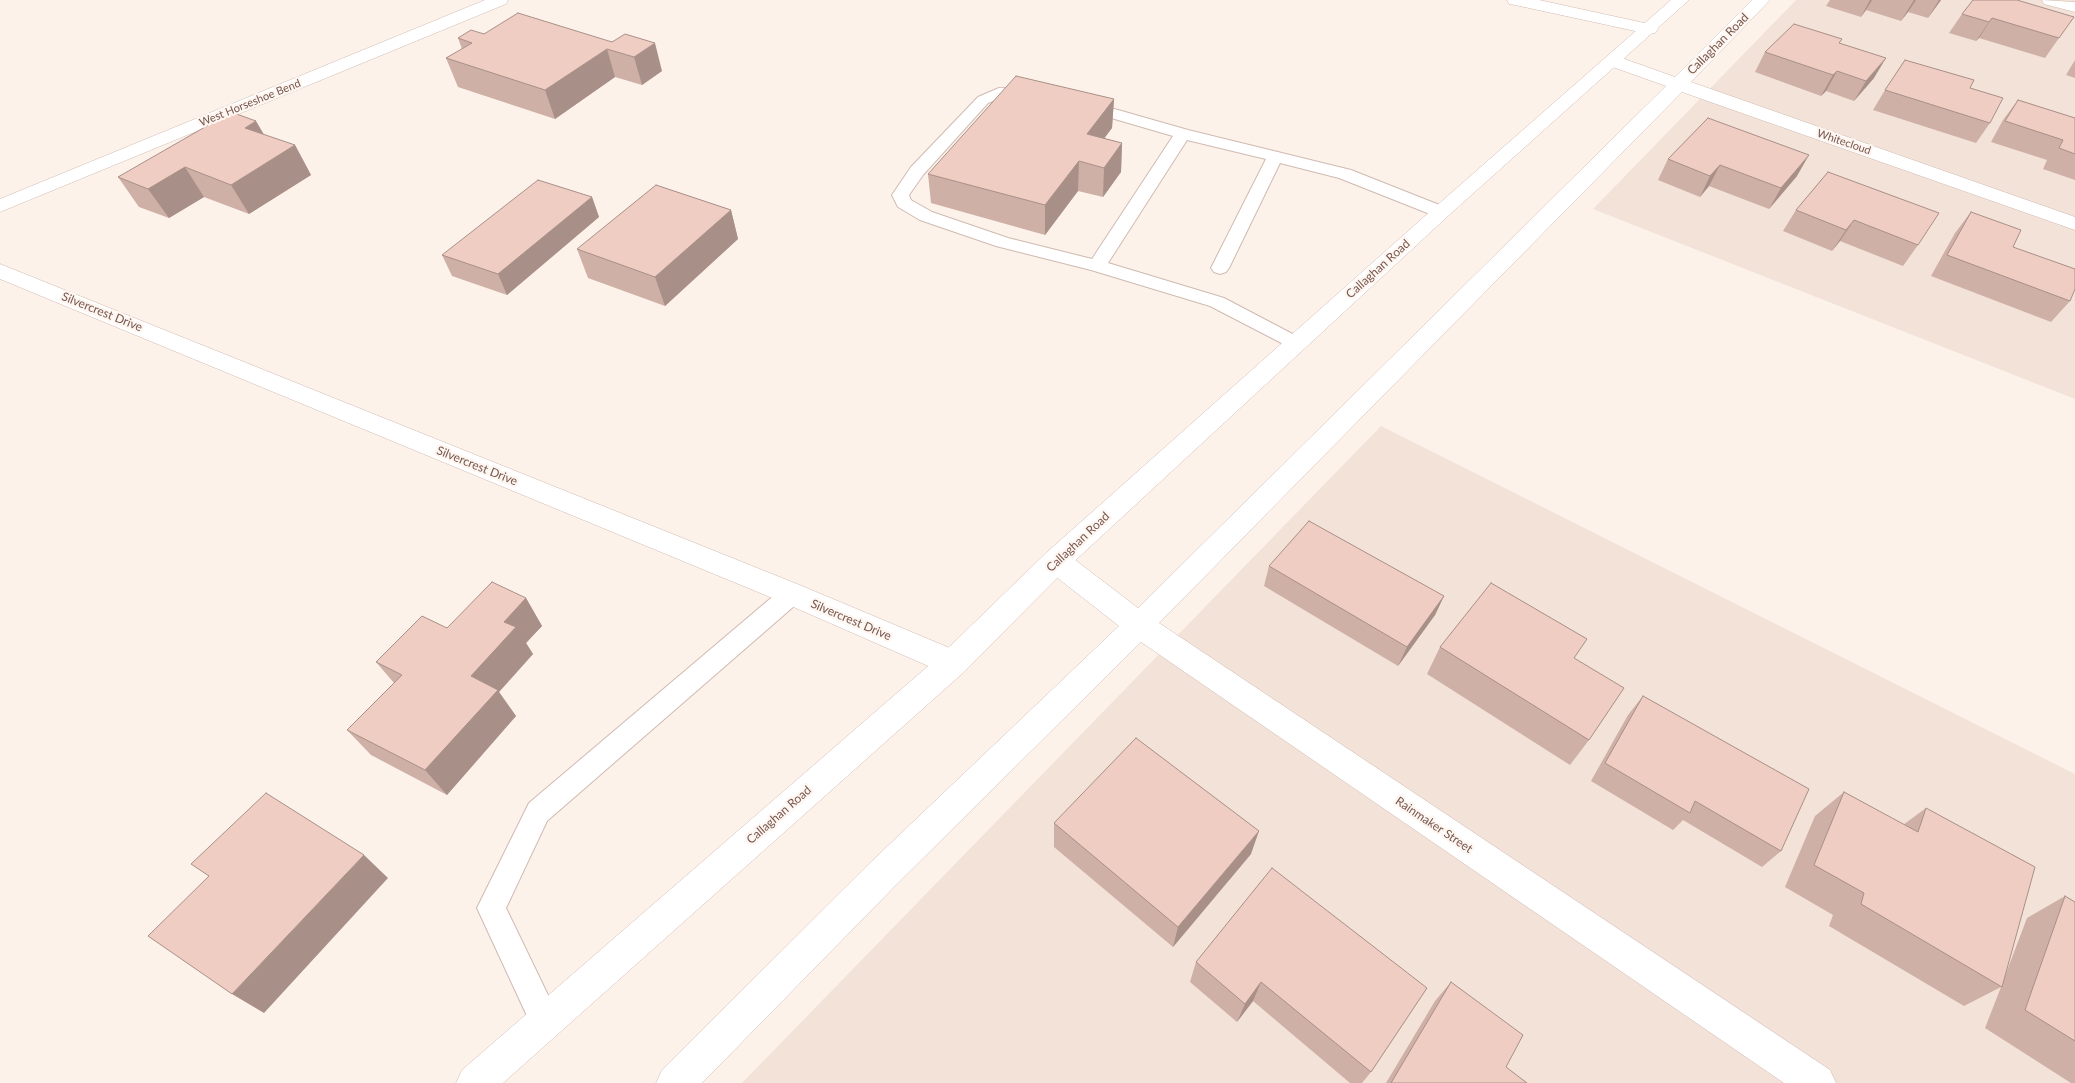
<!DOCTYPE html>
<style>
body{margin:0}
canvas{display:block;background:#fcf2ea}
</style>
<canvas width="2075" height="1083"></canvas>
<script>
const g = document.querySelector('canvas').getContext('2d');
g.lineJoin = 'round';
function paint(path, color) { g.fillStyle = color; g.fill(path, 'evenodd'); }
const poly = rows => new Path2D(rows.map(r => 'M' + r).join(''));
function strokePath(path, color, width, dash) { g.strokeStyle = color; g.lineWidth = width; g.lineCap = dash ? 'butt' : 'round'; g.setLineDash(dash || []); g.stroke(path); }
function label(font, color, halo, rows, align = 'center') {
  g.font = font + ' Lato,sans-serif'; g.lineWidth = 4.5; g.setLineDash([]); g.textBaseline = 'middle'; g.strokeStyle = halo; g.fillStyle = color; for (const [text, x, y, turn = 0] of rows) {
    g.save(); g.translate(x, y); g.rotate((+turn || 0) * Math.PI / 180); g.textAlign = isNaN(turn) ? turn : align; if (halo) g.strokeText(text, 0, 0); g.fillText(text, 0, 0); g.restore();
  }
}
paint(poly([
 [1796,0,2075,0,2075,399,1593,209],
 [1381,426,2075,774,2075,1083,742,1083]
]), '#f3e2d8');
const service = poly([
 [999,88,1030,89,1035,91,1038,94,1035,97,1030,99,1001,98,988,103,923,175,909,195,911,200,932,212,1008,238,1092,259,1173,136,1077,108,1075,105,1077,102,1083,100,1188,130,1351,170,1447,208,1450,212,1447,216,1441,217,1435,216,1339,178,1280,163,1229,268,1226,272,1220,274,1214,272,1211,268,1266,159,1187,140,1108,263,1224,298,1302,339,1305,344,1302,349,1295,350,1210,306,1091,270,996,246,920,220,898,207,892,195,911,167,978,97,999,88],
 [792,585,800,587,804,594,800,601,547,821,506,908,560,1020,556,1031,545,1035,534,1031,477,908,529,803,784,587,792,585]
]);
const minor = poly([
 [485,0,508,0,506,4,0,212,0,199,485,0],
 [1507,0,1539,0,1649,24,1655,25,1658,29,1655,33,1649,34,1515,5,1509,4,1507,0],
 [1752,0,1770,0,1691,82,2075,217,2075,230,1682,92,1159,623,1830,1070,1836,1083,1784,1083,1141,642,896,885,702,1083,656,1083,662,1070,872,861,1119,626,1046,569,1042,561,1046,553,1056,550,1066,553,1138,608,1666,86,1607,65,1604,61,1607,57,1613,56,1619,57,1675,77,1752,0],
 [2042,0,2075,2,2075,12,2044,4,2042,0],
 [0,264,802,586,964,654,968,663,964,672,953,676,942,672,782,602,0,279,0,264]
]);
const secondary = poly([
 [1671,0,1689,0,1448,216,1066,569,964,672,503,1083,456,1083,462,1070,942,654,1046,553,1434,208,1671,0]
]);
strokePath(service, '#d0bab2', 2);
strokePath(minor, '#d0bab2', 1);
strokePath(secondary, '#d3b9b0', 1);
paint(service, '#fff');
paint(minor, '#fff');
paint(secondary, '#fff');
paint(poly([
 [1830,0,1941,0,1928,18,1908,12,1901,21,1866,10,1861,17,1826,6],
 [1973,0,2059,38,2045,58,1979,38,1976,41,1949,33,1962,14],
 [484,34,612,42,662,71,642,85,615,77,555,119,458,87,446,58,462,49,458,38],
 [1839,43,1874,78,1854,101,1826,91,1821,96,1755,72,1765,52],
 [2075,60,2075,78,2066,75],
 [1970,88,1990,123,1976,143,1873,110,1885,90],
 [1114,99,1112,128,1104,138,1122,143,1121,172,1103,197,1078,191,1045,235,931,203,928,174],
 [2018,100,2075,118,2075,180,2043,169,2047,160,1991,142,2003,120],
 [1708,118,1797,176,1769,209,1709,186,1700,197,1658,180,1668,159],
 [264,135,295,145,311,175,249,214,204,197,169,218,139,207,118,177],
 [1828,172,1918,245,1903,266,1840,241,1832,251,1783,231,1796,210],
 [592,197,599,217,507,295,452,276,442,255],
 [731,210,738,239,665,306,588,278,577,249],
 [1971,212,2070,301,2051,322,1931,276,1955,233],
 [1269,566,1444,596,1435,615,1398,666,1264,586],
 [526,598,542,626,526,643,533,654,499,692,516,716,447,795,371,755,347,730,394,683,376,662,447,628],
 [1440,647,1574,659,1589,740,1570,765,1427,674],
 [1643,696,1781,851,1762,867,1683,820,1673,830,1591,781,1628,715],
 [1844,792,1903,825,1926,808,2005,976,2027,918,2065,896,2075,902,2075,1083,2071,1083,1985,1028,2001,987,1964,1006,1829,926,1833,915,1785,887,1815,816],
 [1054,823,1251,854,1173,947,1054,847],
 [1196,962,1427,988,1371,1072,1362,1083,1350,1083,1253,1001,1237,1022,1190,982],
 [1451,982,1506,1067,1527,1083,1386,1083,1435,1001]
]), '#ceb0a7');
paint(poly([
 [1870,0,1872,0,1866,10,1861,17],
 [1914,0,1916,0,1908,12,1901,21],
 [1939,0,1941,0,1928,18],
 [1992,18,1979,38,1976,41,1989,22],
 [655,43,662,71,642,85,634,57],
 [607,49,615,77,555,119,545,90],
 [1886,58,1874,78,1854,101,1866,81],
 [1837,71,1826,91,1821,96,1833,75],
 [1114,99,1112,128,1086,163,1087,134],
 [256,121,273,150,245,128],
 [1122,143,1121,172,1103,197,1104,168],
 [295,145,311,175,249,214,231,185],
 [1809,155,1797,176,1769,209,1781,188],
 [1079,161,1078,191,1045,235,1045,205],
 [1720,165,1709,186,1700,197,1710,176],
 [185,167,204,197,169,218,148,189],
 [592,197,599,217,507,295,498,274],
 [731,210,738,239,665,306,655,277],
 [1854,220,1840,241,1832,251,1846,230],
 [1444,596,1435,615,1398,666,1407,647],
 [526,598,542,626,526,643,533,654,499,692,516,716,447,795,425,770,471,676,504,622],
 [1259,831,1251,854,1173,947,1178,927],
 [364,855,388,878,264,1013,232,994],
 [1261,982,1253,1001,1237,1022,1245,1004]
]), '#a89088');
const building = poly([
 [1973,0,2017,0,2074,17,2059,38,1992,18,1989,22,1962,14,1973,0],
 [518,13,612,42,625,34,655,43,634,57,607,49,545,90,446,58,472,43,458,38,471,30,484,34,518,13],
 [1794,24,1842,39,1839,43,1886,58,1866,81,1837,71,1833,75,1765,52,1794,24],
 [1905,60,1974,80,1970,88,2003,98,1990,123,1885,90,1905,60],
 [1016,76,1114,99,1087,134,1122,143,1104,168,1079,161,1045,205,928,174,1016,76],
 [2018,100,2075,118,2075,154,2059,148,2063,140,2005,121,2018,100],
 [231,112,256,121,245,128,295,145,231,185,185,167,148,189,118,177,231,112],
 [1708,118,1809,155,1781,188,1720,165,1710,176,1668,159,1708,118],
 [1828,172,1939,213,1918,245,1854,220,1846,230,1796,210,1828,172],
 [538,180,592,197,498,274,442,255,538,180],
 [656,185,731,210,655,277,577,249,656,185],
 [1971,212,2021,230,2013,247,2075,269,2075,289,2070,301,1947,255,1971,212],
 [1309,521,1444,596,1407,647,1269,566,1309,521],
 [492,582,526,598,504,622,516,627,471,676,498,690,425,770,347,730,402,675,376,662,422,616,447,628,492,582],
 [1491,583,1587,639,1574,658,1624,688,1589,740,1440,647,1491,583],
 [1643,696,1809,789,1781,851,1695,801,1690,813,1605,763,1643,696],
 [1136,738,1259,831,1178,927,1054,823,1136,738],
 [1844,792,1918,832,1926,808,2035,867,2002,987,1861,904,1864,893,1814,865,1844,792],
 [266,793,364,855,232,994,148,936,209,876,191,864,266,793],
 [1272,868,1427,988,1371,1072,1261,982,1245,1004,1196,962,1272,868],
 [2065,896,2075,902,2075,1041,2025,1010,2065,896],
 [1451,982,1523,1035,1506,1067,1527,1083,1391,1083,1451,982]
]);
paint(building, '#f0cdc2');
strokePath(building, '#a89088', 1);
label('11px', '#76554e', '#fef6f0', [
 ["West Horseshoe Bend",250,103,-22],
 ["Whitecloud",1844,142,19]
]);
label('12px', '#76554e', '#fef6f0', [
 ["Callaghan Road",1718,44,-45],
 ["Callaghan Road",1378,269,-42],
 ["Silvercrest Drive",102,312,22],
 ["Silvercrest Drive",477,466,22],
 ["Callaghan Road",1078,542,-43],
 ["Silvercrest Drive",851,620,23],
 ["Callaghan Road",779,815,-41],
 ["Rainmaker Street",1434,825,34]
]);
</script>
